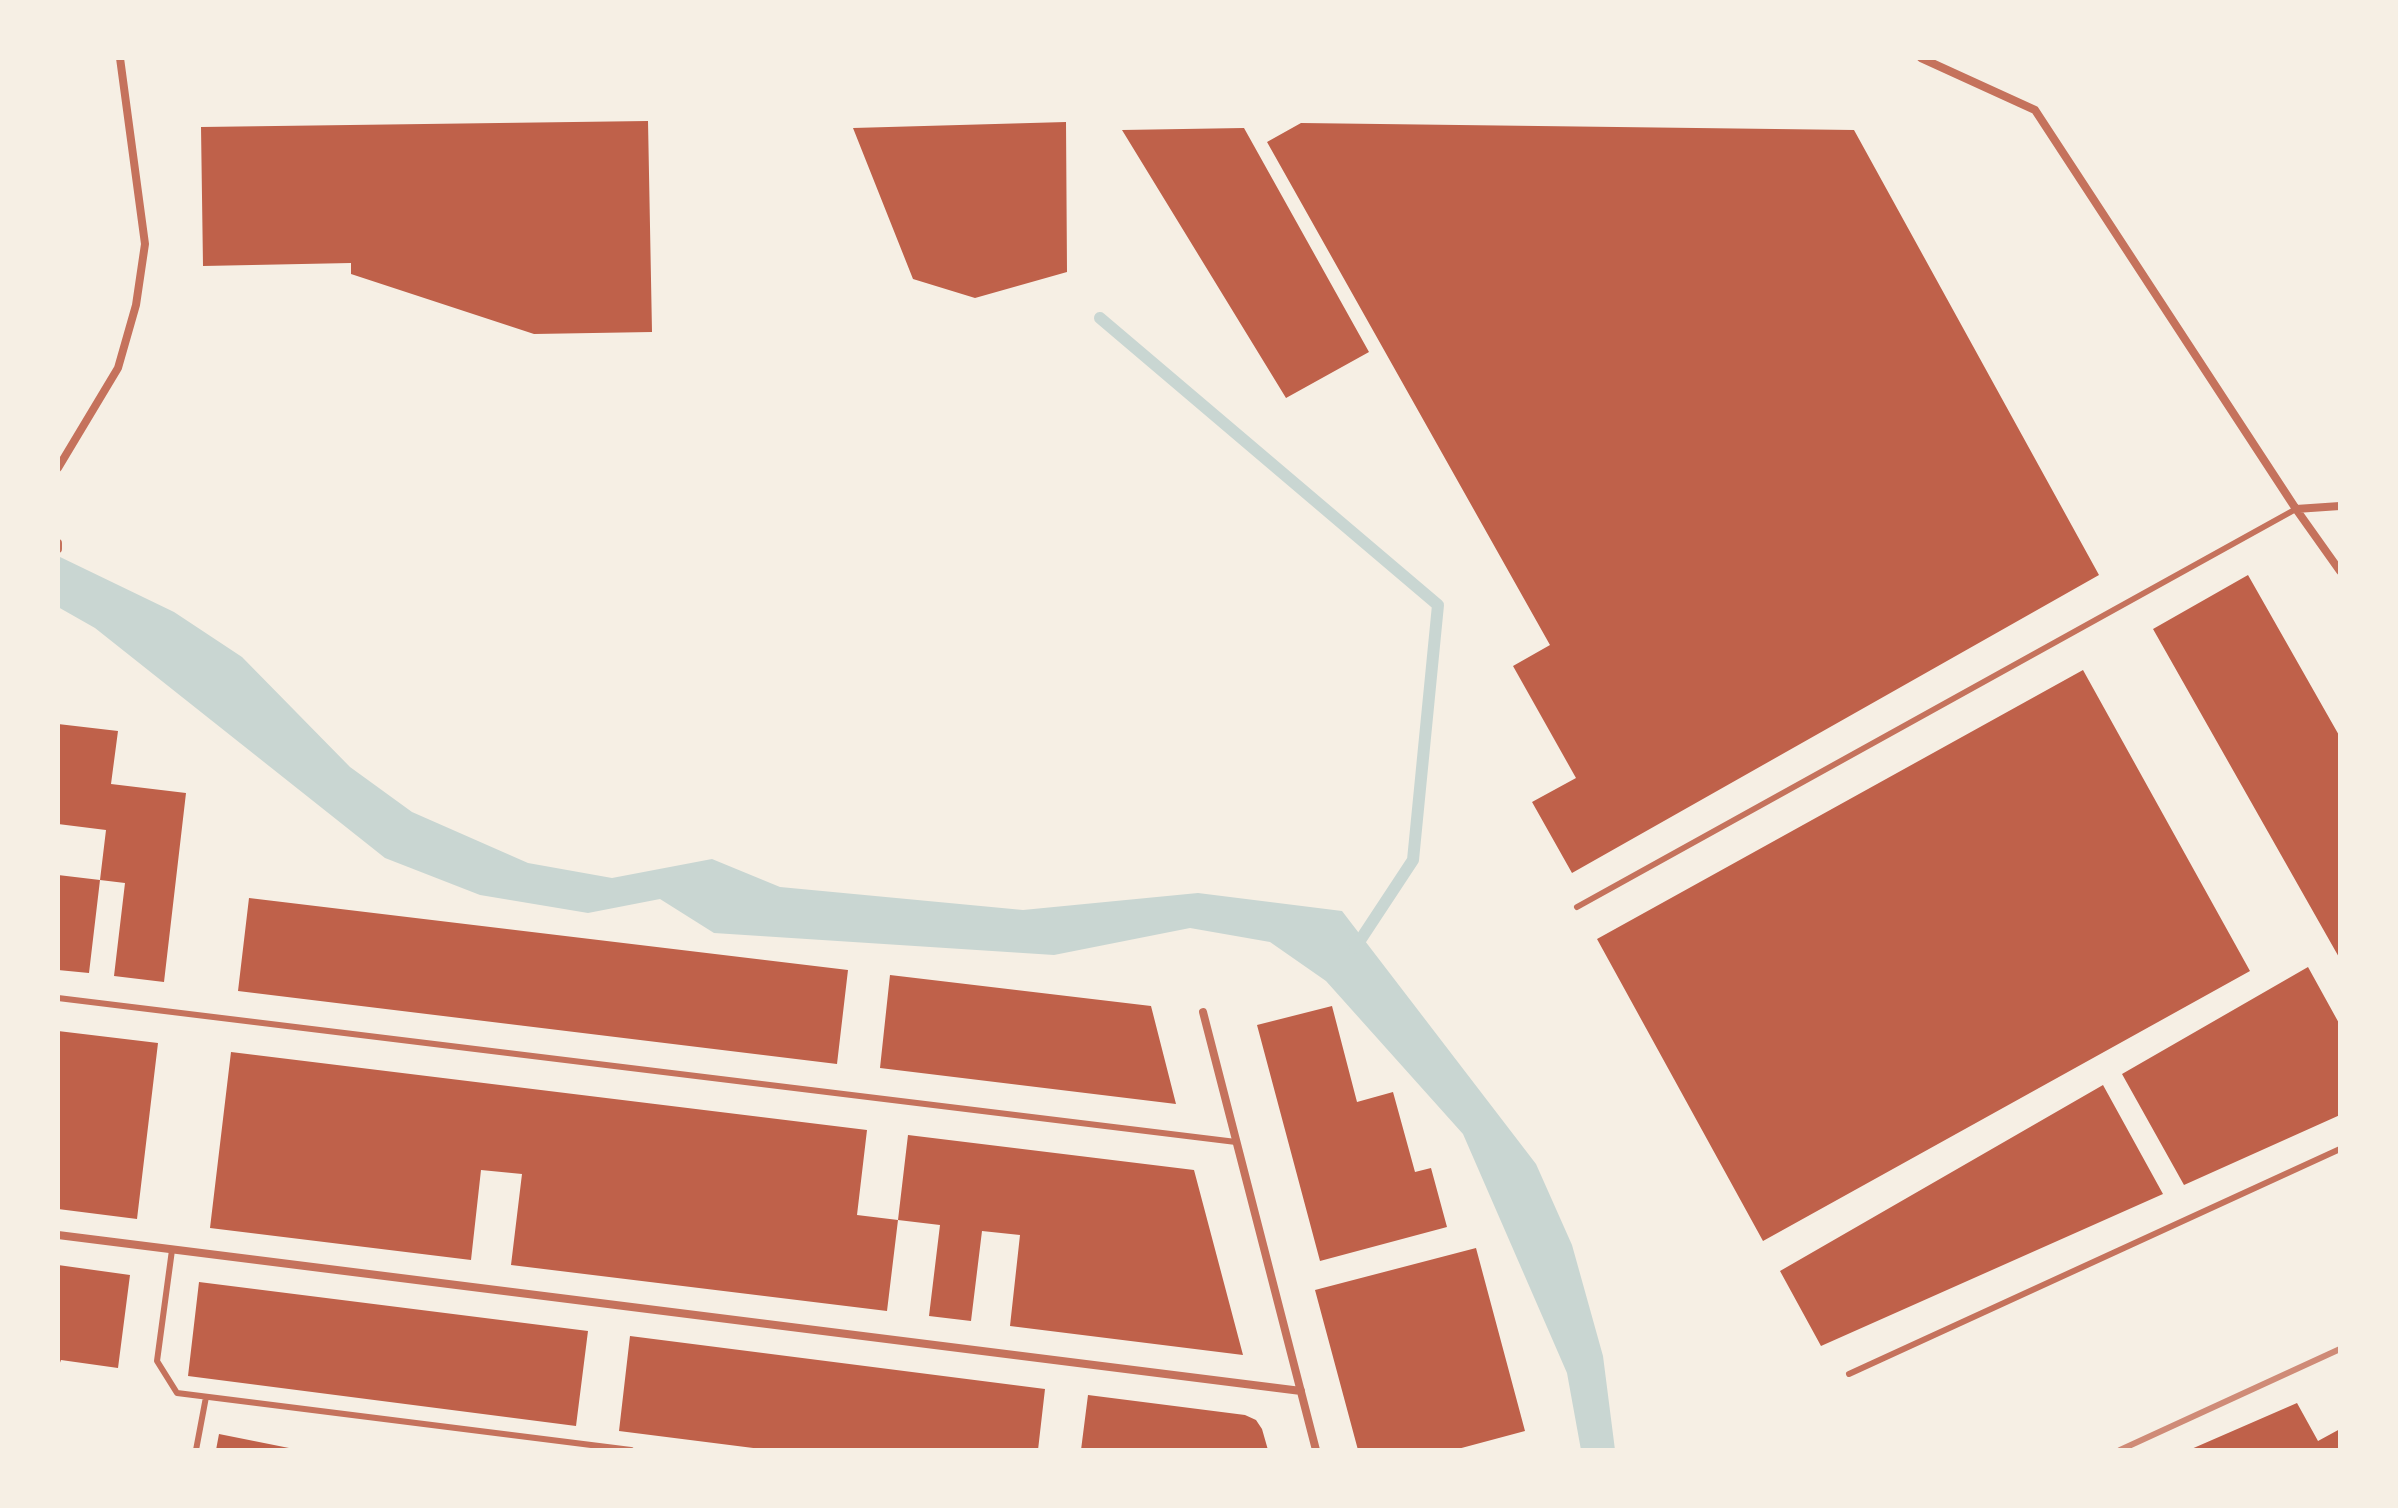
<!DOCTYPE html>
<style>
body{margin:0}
#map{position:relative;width:2398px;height:1508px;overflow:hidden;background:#f6efe4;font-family:"Zilla Slab",serif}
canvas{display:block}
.frame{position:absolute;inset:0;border:60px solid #f6efe4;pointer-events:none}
</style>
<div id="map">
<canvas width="2398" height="1508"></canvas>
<div class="frame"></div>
</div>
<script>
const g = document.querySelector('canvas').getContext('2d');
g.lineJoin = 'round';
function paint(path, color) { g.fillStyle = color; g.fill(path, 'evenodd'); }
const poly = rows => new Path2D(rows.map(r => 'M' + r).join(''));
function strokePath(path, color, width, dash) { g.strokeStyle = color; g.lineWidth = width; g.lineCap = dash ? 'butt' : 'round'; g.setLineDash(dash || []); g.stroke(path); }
paint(poly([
 [58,556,174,612,242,657,350,767,412,812,528,863,612,878,712,859,780,887,1023,910,1198,893,1342,911,1536,1164,1572,1245,1603,1356,1615,1450,1581,1450,1567,1373,1463,1134,1326,981,1270,942,1190,928,1054,955,714,933,660,899,588,913,480,895,385,858,95,628,58,607]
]), '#c9d6d2');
strokePath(poly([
 [1100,318,1438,605,1413,860,1355,948]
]), '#c9d6d2', 12);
paint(poly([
 [648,121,652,332,534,334,351,274,351,263,203,266,201,127],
 [1066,122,1067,272,975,298,913,279,853,128],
 [1301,123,1854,130,2099,575,1572,873,1532,802,1576,778,1513,666,1550,645,1267,142],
 [1244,128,1369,352,1286,398,1122,130],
 [2248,575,2340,737,2340,959,2153,629],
 [2083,670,2250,971,1763,1241,1597,939],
 [58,724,118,731,111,784,186,793,164,982,114,976,125,883,100,880,89,973,58,970,58,875,100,880,106,830,58,824],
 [249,898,848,970,837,1064,238,991],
 [2308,967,2340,1025,2340,1115,2184,1185,2122,1074],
 [890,975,1151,1006,1176,1104,880,1068],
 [1332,1006,1357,1102,1393,1092,1415,1172,1431,1168,1447,1227,1320,1261,1257,1025],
 [58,1031,158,1043,137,1219,58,1209],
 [231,1052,867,1130,857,1215,898,1220,887,1311,511,1265,522,1174,481,1170,471,1260,210,1228],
 [2103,1085,2163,1194,1821,1346,1780,1271],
 [908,1135,1194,1170,1243,1355,1010,1326,1020,1235,982,1231,971,1321,929,1316,940,1225,898,1220],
 [1476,1248,1525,1431,1454,1450,1358,1450,1315,1290],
 [58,1265,130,1275,118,1368,61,1360,58,1368],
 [199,1282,588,1331,576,1426,188,1376],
 [630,1336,1045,1389,1038,1450,769,1450,619,1431],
 [1088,1395,1245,1415,1256,1420,1262,1429,1268,1450,1081,1450],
 [2297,1403,2318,1441,2340,1429,2340,1450,2189,1450],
 [219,1434,294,1449,294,1450,216,1450]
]), '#bf614a');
strokePath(poly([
 [1577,907,2296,509],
 [58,998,1236,1142],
 [172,1250,157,1361,177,1393,631,1450],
 [1849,1374,2340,1149],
 [196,1450,206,1397]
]), '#c5725c', 6);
strokePath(poly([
 [1921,58,2035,110,2296,509,2340,571],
 [58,468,118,368,136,305,145,244,120,58],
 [2296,509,2340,506],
 [58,543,58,549],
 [1203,1012,1316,1450],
 [58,1235,1301,1391]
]), '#c5725c', 8);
strokePath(poly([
 [2120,1450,2340,1349]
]), '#cf8b77', 6);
</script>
